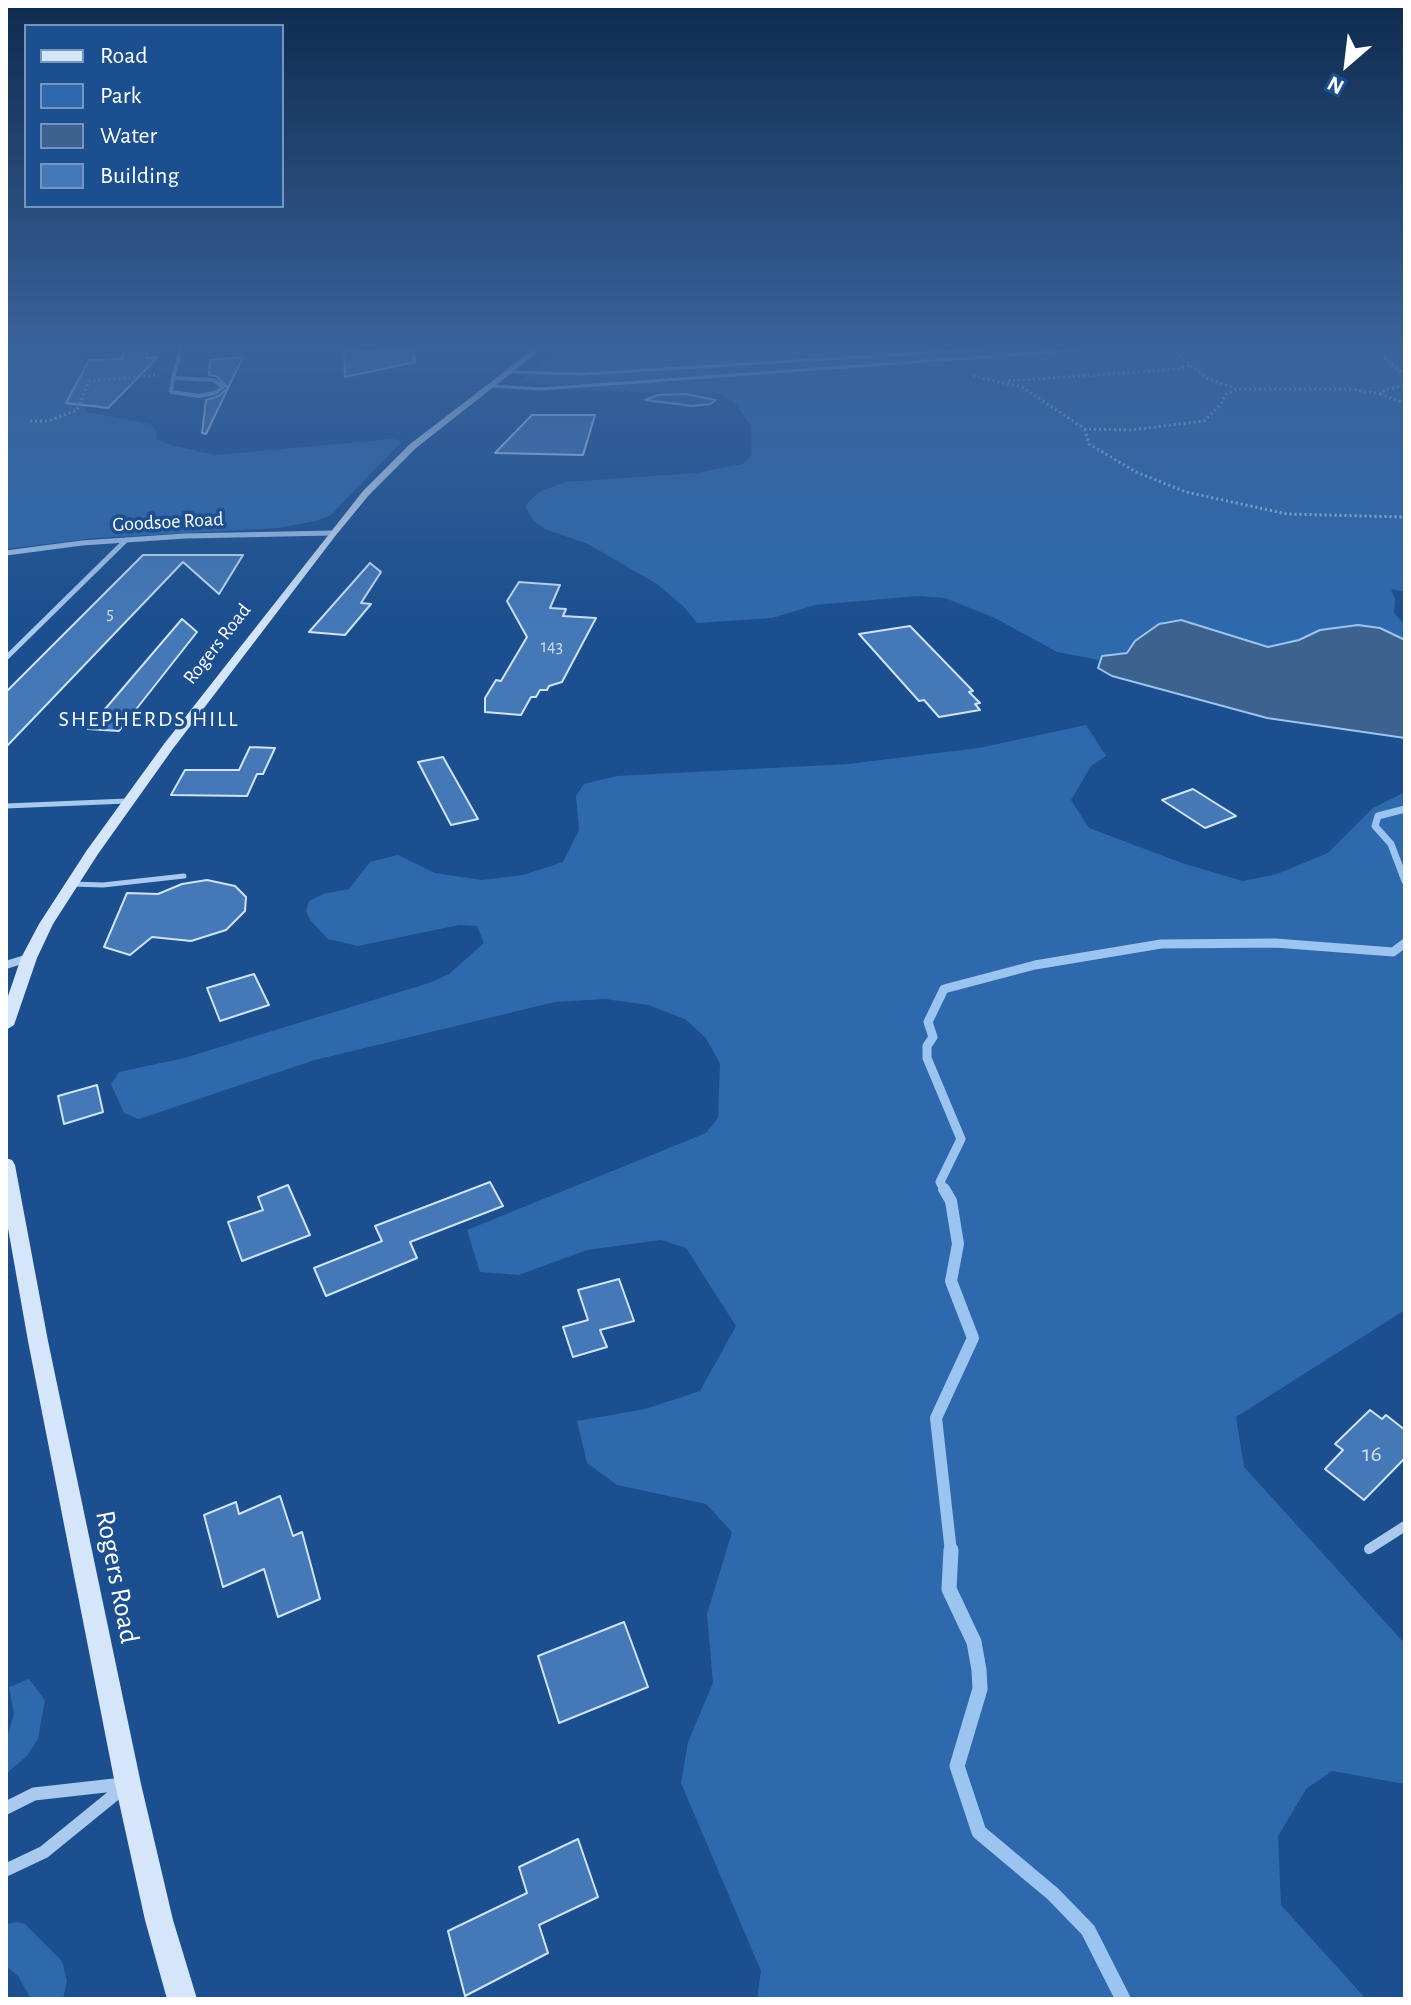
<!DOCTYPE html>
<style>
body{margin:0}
#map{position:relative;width:1411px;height:2005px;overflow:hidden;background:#1b4f8f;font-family:"Alegreya Sans",sans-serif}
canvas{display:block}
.frame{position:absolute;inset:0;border:8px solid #fff;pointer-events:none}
.legend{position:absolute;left:24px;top:24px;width:260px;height:184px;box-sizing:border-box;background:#1b4f8f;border:2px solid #7695bc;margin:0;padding:10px 14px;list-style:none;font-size:24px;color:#fff}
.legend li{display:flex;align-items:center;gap:16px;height:40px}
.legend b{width:40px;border:2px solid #7695bc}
.north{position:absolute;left:1307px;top:24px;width:80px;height:80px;-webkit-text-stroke:6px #1b4f8f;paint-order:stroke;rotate:208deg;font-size:22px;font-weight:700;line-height:32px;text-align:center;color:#fff}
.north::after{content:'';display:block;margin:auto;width:28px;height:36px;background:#fff;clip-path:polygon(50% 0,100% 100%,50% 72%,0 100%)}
</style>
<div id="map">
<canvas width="1411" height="2005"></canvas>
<div class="frame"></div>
<ul class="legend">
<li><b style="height:10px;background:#d6e6fa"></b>Road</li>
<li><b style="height:22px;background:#2e69ad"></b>Park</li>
<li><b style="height:22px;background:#3c6290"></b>Water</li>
<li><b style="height:22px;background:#4478b7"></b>Building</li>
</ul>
<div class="north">N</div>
</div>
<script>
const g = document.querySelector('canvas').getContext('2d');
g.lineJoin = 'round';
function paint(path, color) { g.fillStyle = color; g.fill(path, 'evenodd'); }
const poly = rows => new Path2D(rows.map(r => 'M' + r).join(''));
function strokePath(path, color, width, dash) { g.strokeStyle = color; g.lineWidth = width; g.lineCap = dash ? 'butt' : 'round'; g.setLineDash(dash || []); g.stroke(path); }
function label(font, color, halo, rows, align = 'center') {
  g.font = font + ' "Alegreya Sans",sans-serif'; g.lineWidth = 7; g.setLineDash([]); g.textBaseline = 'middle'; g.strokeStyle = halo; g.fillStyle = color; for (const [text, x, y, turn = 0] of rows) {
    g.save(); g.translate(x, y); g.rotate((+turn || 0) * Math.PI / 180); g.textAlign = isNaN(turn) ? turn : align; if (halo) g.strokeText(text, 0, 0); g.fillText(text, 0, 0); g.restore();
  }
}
paint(poly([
 [6,349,73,349,88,370,87,376,75,382,87,412,150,424,156,430,157,439,171,445,215,455,392,439,402,441,331,515,316,521,278,528,95,538,6,549],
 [558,349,1405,349,1405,592,1391,589,1395,599,1394,613,1405,625,1405,640,1380,628,1358,625,1320,630,1299,640,1268,647,1181,620,1166,621,1151,629,1127,653,1102,656,1099,660,1057,652,995,618,945,598,917,596,815,605,772,618,697,623,684,607,657,584,588,544,545,529,533,520,525,506,539,492,565,482,696,473,743,464,751,456,751,426,734,402,722,395,559,389,551,384,519,383],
 [1086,725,1106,756,1091,766,1071,800,1089,828,1182,863,1243,881,1277,874,1328,853,1373,808,1405,792,1405,1310,1236,1417,1244,1467,1405,1644,1405,1784,1332,1771,1306,1789,1278,1836,1281,1905,1366,1999,757,1999,761,1971,681,1783,688,1742,713,1683,707,1614,732,1532,706,1504,617,1485,587,1463,577,1421,645,1409,700,1391,736,1326,686,1248,661,1240,587,1250,519,1275,480,1272,467,1230,706,1133,718,1118,720,1064,706,1038,685,1019,648,1005,605,999,555,1002,315,1060,139,1119,124,1113,111,1084,119,1072,184,1058,429,983,449,974,484,943,477,926,459,925,358,946,328,939,311,921,306,912,309,901,323,894,349,889,370,862,398,855,435,873,482,880,523,875,563,862,579,830,576,796,584,784,617,776,848,764,979,748],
 [29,1679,45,1700,38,1739,27,1756,6,1774,6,1741,14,1714,9,1687],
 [17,1922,25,1924,62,1961,67,1981,63,1999,31,1999,18,1976,6,1966,6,1924]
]), '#2e69ad');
const water = poly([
 [685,394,716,400,710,404,692,406,645,400,658,395,685,394],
 [1181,620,1268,647,1299,640,1320,630,1358,625,1380,628,1405,640,1405,738,1267,718,1112,676,1098,668,1102,656,1127,653,1135,641,1159,624,1181,620]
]);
paint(water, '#3c6290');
strokePath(water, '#9cc4f0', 2);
strokePath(poly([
 [1405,809,1378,816,1375,826,1391,844,1405,881]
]), '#9cc4f0', 7);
strokePath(poly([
 [945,1191,940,1182,961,1139,927,1058,927,1046,933,1037,928,1022,944,989,1035,965,1161,944,1275,943,1393,952,1405,943]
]), '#9cc4f0', 9);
strokePath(poly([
 [944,1189,951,1201,958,1244,951,1281,973,1338,936,1418,951,1552]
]), '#9cc4f0', 12);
strokePath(poly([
 [951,1550,949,1589,974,1642,979,1670,980,1689,957,1766,979,1832,1053,1894,1088,1930,1123,1999]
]), '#9cc4f0', 15);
const building = poly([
 [124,349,148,349,147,358,158,357,108,408,66,403,89,360,122,359,124,349],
 [413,349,415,362,345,377,344,352,413,349],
 [243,357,206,434,202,433,206,400,217,397,228,388,216,376,209,375,210,360,243,357],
 [532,415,595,415,583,455,495,453,532,415],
 [143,555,243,555,219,594,183,562,6,747,6,692,143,555],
 [370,563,381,572,361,603,371,604,345,635,309,632,370,563],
 [519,582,560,585,550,608,566,609,563,616,596,618,562,682,549,686,547,690,540,690,536,697,531,697,521,715,485,712,485,698,496,680,501,681,527,637,507,601,519,582],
 [182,619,197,632,119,731,88,729,182,619],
 [910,626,973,691,969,692,980,703,975,704,980,710,939,717,924,700,919,701,859,634,910,626],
 [250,747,275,748,263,774,257,774,247,796,171,795,185,770,239,770,250,747],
 [443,757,478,819,451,825,418,762,443,757],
 [1193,789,1236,816,1205,828,1162,800,1193,789],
 [207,880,235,886,246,897,245,911,226,930,191,941,152,937,130,955,104,947,127,893,158,894,182,884,207,880],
 [254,974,269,1005,220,1021,207,988,254,974],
 [97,1085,103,1112,64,1124,58,1096,97,1085],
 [490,1182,503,1206,410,1242,417,1258,326,1296,314,1268,382,1241,375,1226,490,1182],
 [288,1185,310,1235,242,1261,228,1222,263,1210,258,1197,288,1185],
 [619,1279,634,1321,600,1330,607,1347,573,1357,563,1327,588,1320,578,1290,619,1279],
 [1370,1410,1382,1419,1386,1415,1405,1430,1405,1458,1364,1500,1325,1469,1343,1450,1335,1444,1370,1410],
 [280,1496,293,1536,302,1532,320,1599,278,1617,264,1569,223,1587,204,1515,236,1502,239,1514,280,1496],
 [624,1622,648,1687,559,1723,538,1656,624,1622],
 [578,1839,598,1897,539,1925,548,1953,465,1996,448,1931,527,1893,519,1867,578,1839]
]);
paint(building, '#4478b7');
strokePath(building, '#cfe3fa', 2);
strokePath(poly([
 [1172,349,1206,378,1236,389],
 [1380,349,1383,357,1405,375],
 [973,376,1022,387,1085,429,1131,430,1204,421,1221,404,1226,394,1237,389,1350,389,1380,394,1386,389,1405,386],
 [1008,381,1180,369,1189,365],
 [1380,394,1405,403],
 [30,421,49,421,77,410,89,381,159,375],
 [1085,429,1089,444,1136,472,1186,492,1287,514,1405,517]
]), '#a9c9ee', 3, [2, 3]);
strokePath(poly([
 [509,372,584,374,989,349],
 [490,386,541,389,1078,350]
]), '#a9c9ee', 3);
strokePath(poly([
 [6,806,127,801],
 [72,884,103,885,184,876]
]), '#a9c9ee', 5);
strokePath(poly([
 [173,378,213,380,223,387,215,393,199,396,171,392,173,378],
 [173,378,181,349]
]), '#a9c9ee', 4);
strokePath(poly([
 [6,553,82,543,185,536,333,533],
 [6,658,126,540]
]), '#a9c9ee', 5);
strokePath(poly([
 [6,965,28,958]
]), '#a9c9ee', 8);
strokePath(poly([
 [1369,1549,1405,1526]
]), '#a9c9ee', 10);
strokePath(poly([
 [6,1808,34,1794,123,1784],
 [6,1870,44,1852,124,1787]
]), '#a9c9ee', 13);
paint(poly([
 [534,349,542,349,416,448,369,495,336,535,172,750,98,854,53,924,37,958,14,1025,6,1030,6,1002,21,958,39,924,87,850,164,744,363,491,410,444,534,349],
 [6,1158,12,1160,15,1165,48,1341,141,1784,173,1920,197,1999,167,1999,145,1920,115,1784,28,1341,6,1217,6,1158]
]), '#d6e6fa');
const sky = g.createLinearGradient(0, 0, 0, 630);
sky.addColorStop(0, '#0f2b4f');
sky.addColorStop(0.55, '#39639b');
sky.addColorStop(1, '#39639b00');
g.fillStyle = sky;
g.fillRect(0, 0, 1411, 630);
label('18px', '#d0dded', null, [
 ["5",110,614],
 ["143",552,647]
]);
label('20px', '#fff', '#1b4f8f', [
 ["Goodsoe Road",168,522,-3],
 ["Rogers Road",217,644,-52]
]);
g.letterSpacing = '2px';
label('22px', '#fff', '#1b4f8f', [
 ["SHEPHERDS HILL",149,719]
]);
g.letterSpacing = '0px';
label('24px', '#d0dded', null, [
 ["16",1372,1454]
]);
label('28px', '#fff', '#1b4f8f', [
 ["Rogers Road",117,1577,79]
]);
</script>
